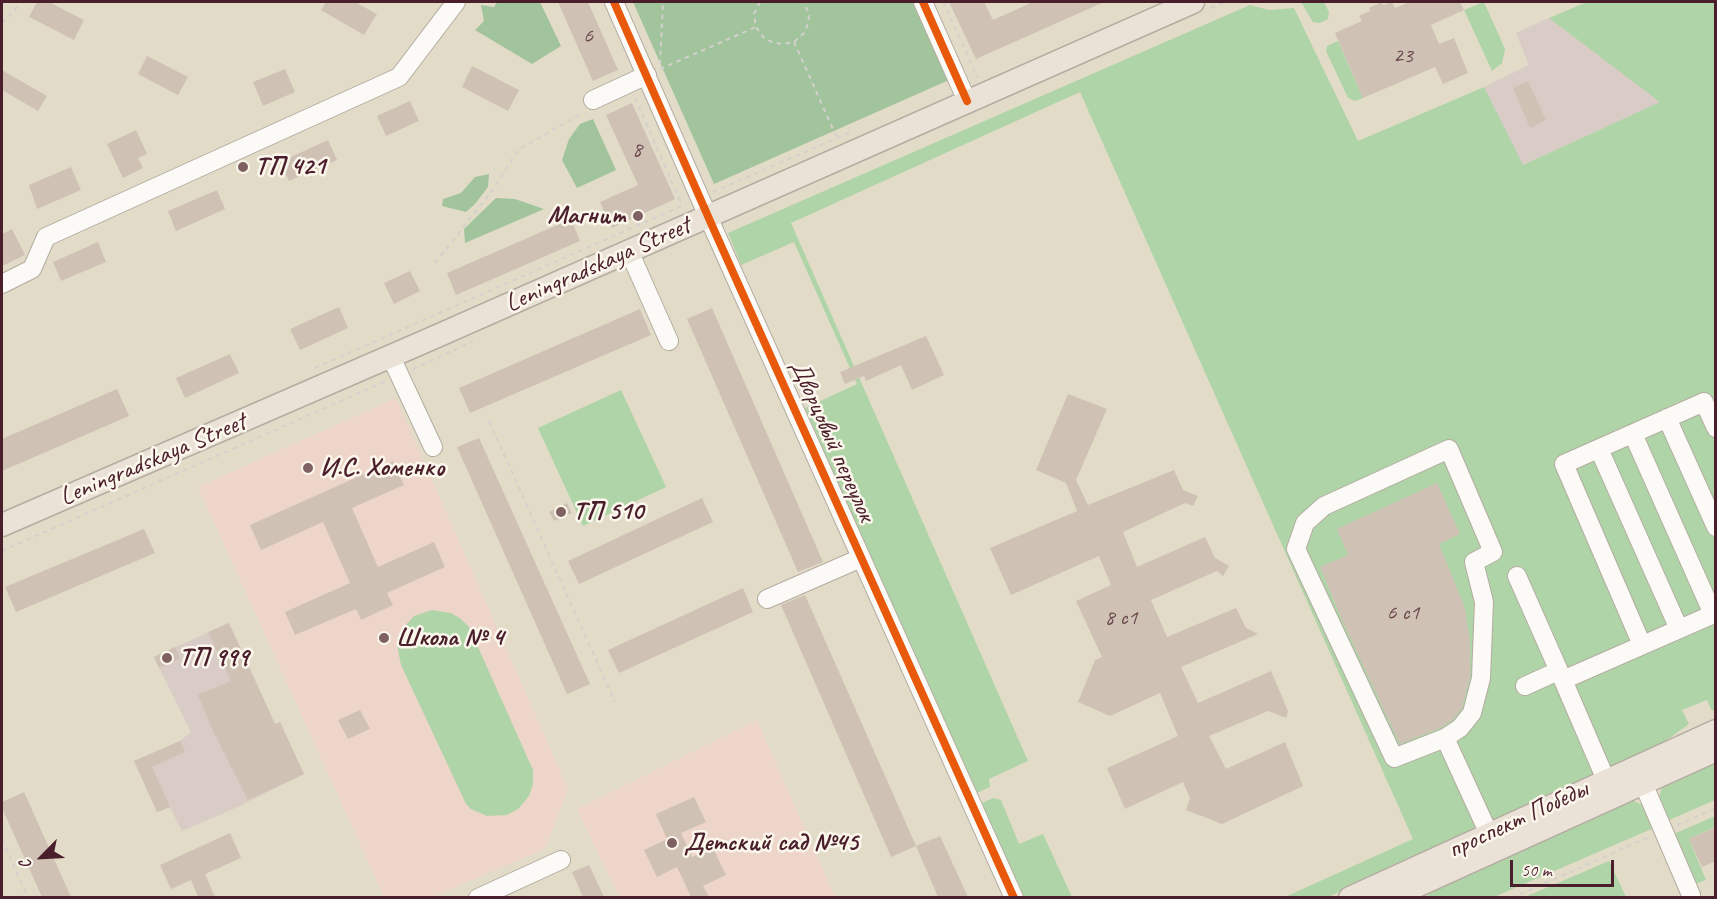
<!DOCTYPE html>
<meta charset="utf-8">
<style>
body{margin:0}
#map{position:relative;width:1717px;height:899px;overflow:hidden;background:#e2dbc8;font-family:Caveat,sans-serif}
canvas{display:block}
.frame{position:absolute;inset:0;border:3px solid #4a1f2b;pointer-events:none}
.north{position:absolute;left:12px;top:827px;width:60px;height:60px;-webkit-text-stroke:4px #fbf7ec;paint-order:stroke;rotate:246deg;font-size:16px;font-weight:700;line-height:24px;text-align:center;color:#4a1f2b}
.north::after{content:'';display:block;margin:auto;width:21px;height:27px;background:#4a1f2b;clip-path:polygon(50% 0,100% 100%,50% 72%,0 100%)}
.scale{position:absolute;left:1510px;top:860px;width:104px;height:27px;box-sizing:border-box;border:3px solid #4a1f2b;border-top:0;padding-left:8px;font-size:18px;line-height:21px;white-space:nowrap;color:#4a1f2b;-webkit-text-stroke:4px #fbf7ec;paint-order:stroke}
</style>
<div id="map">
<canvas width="1717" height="899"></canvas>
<div class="frame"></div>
<div class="north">С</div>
<div class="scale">50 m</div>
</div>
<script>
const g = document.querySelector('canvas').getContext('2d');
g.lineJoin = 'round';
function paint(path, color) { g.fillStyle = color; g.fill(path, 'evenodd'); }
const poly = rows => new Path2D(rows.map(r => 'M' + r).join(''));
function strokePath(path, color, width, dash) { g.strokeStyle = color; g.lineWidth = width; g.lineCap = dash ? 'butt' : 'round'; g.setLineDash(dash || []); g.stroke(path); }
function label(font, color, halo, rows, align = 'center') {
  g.font = font + ' Caveat,sans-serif'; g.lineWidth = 5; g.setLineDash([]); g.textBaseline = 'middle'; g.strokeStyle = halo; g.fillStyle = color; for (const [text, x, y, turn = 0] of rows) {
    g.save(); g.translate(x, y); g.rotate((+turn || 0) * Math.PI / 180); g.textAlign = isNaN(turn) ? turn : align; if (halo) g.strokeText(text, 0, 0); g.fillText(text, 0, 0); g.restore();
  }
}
paint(poly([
 [396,398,568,789,545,849,432,897,384,897,198,487],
 [757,720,835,897,619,897,577,809]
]), '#eed5ca');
paint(poly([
 [1549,18,1661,102,1522,165,1484,87,1529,65,1516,33],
 [229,623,275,724,280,722,304,774,233,809,182,831,170,807,157,812,134,761,180,741,191,732,154,657]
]), '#d9cbc5');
paint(poly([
 [1301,2,1324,2,1329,12,1328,19,1320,23,1313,22],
 [1484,2,1505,49,1502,63,1492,71,1464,10],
 [1587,2,1715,2,1715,709,1712,711,1707,700,1682,710,1689,724,1650,752,1328,897,1285,897,1413,839,1080,92,791,223,1028,761,989,779,990,787,974,794,805,408,857,384,794,242,741,265,728,233,1250,5,1269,10,1294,8,1358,141,1484,87,1523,165,1660,102,1549,18],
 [1338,41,1363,98,1355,101,1348,98,1326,51,1327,46],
 [621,390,666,487,583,526,538,428],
 [432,610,451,613,461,619,469,627,533,770,533,784,529,796,518,809,507,815,487,816,471,809,466,804,401,665,397,645,403,628,414,616],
 [1715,761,1715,800,1667,821,1660,801,1660,794,1662,787],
 [993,798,1001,800,1019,844,1043,834,1072,897,1020,897,978,805],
 [1632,800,1646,807,1656,827,1494,897,1425,898,1437,886],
 [1715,816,1715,827,1689,839,1706,880,1696,884,1674,834],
 [1609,861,1626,897,1525,897]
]), '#afd4a7');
paint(poly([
 [497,2,540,2,561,46,532,64,475,30,484,21,481,5,494,7],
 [633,2,914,2,949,80,714,184],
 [593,119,616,170,577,188,562,160,569,139,580,124],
 [489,174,488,187,475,204,466,212,442,206,443,199,461,193,475,177],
 [496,198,515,199,544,209,465,243,464,229]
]), '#a1c49c');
paint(poly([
 [37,2,49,2,84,20,74,40,29,17],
 [326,2,355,2,377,14,364,35,321,10],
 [558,2,588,2,618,70,593,81],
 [949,2,984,2,993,20,1033,2,1104,2,976,59],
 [1382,2,1383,5,1392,2,1395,8,1410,2,1460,2,1464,10,1431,25,1439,44,1454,38,1468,73,1443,84,1435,67,1363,98,1335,33,1362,21,1359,16,1370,11,1369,8],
 [147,56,188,77,178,95,138,74],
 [472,66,519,90,508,111,462,87],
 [285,69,295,92,263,106,253,82],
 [2,70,47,96,38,111,2,90],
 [1528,81,1546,120,1530,128,1513,88],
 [410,101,419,121,386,136,377,116],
 [632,103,675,199,612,228,600,202,638,185,606,115],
 [136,130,147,154,138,158,143,168,123,178,107,144],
 [328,140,337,160,289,181,280,162],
 [71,167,81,190,37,209,29,185],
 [217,190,225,209,176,231,168,211],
 [571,219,580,241,456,295,447,273],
 [12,229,25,255,2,266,2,234],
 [98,242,106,262,61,281,53,262],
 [410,271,420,291,394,304,384,283],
 [339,307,348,328,300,350,290,329],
 [712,308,823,562,798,572,687,319],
 [640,309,651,335,470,413,459,388],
 [926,336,944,375,912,390,901,365,866,381,864,376,845,384,840,372],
 [230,354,239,373,185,398,176,378],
 [117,389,129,416,2,471,2,439],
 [1068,394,1107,409,1076,480,1088,505,1174,470,1183,490,1198,496,1193,506,1185,503,1123,532,1137,567,1205,537,1215,558,1229,566,1223,576,1217,571,1151,600,1167,637,1236,608,1246,628,1258,634,1181,667,1198,703,1271,671,1288,711,1286,718,1268,711,1209,736,1226,769,1285,742,1303,786,1222,824,1186,810,1190,798,1183,782,1125,809,1107,768,1178,736,1160,693,1110,716,1078,702,1095,660,1102,657,1076,601,1111,585,1099,556,1011,595,990,548,1077,511,1066,483,1036,470],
 [479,438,590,684,567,694,457,447],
 [393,461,404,485,352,508,378,567,434,542,445,567,387,593,393,605,361,620,356,609,295,635,285,612,350,583,323,522,261,550,250,525],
 [1437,483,1460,534,1439,544,1465,608,1470,643,1470,676,1462,708,1452,720,1440,728,1400,744,1342,620,1320,567,1348,555,1337,529],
 [702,498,713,522,579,584,568,561],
 [567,503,572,513,554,521,549,512],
 [144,529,155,553,16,612,5,587],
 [743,588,753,612,619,673,608,650],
 [805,595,916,846,891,857,781,605],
 [229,623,275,724,280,722,304,774,248,800,213,731,198,695,231,681,208,632],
 [175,647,180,658,159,668,154,657],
 [360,710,370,729,348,739,338,720],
 [180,741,185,752,152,767,170,807,157,812,134,761],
 [24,792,71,897,42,897,2,808,2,802],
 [694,797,706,822,681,833,692,857,713,848,726,875,703,886,709,897,691,897,677,867,657,877,644,850,667,839,656,814],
 [1716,827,1716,861,1702,867,1689,839],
 [230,833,241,858,205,874,215,897,198,897,191,880,171,889,160,865],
 [940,836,968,897,938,897,916,846],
 [589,865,604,897,583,897,572,872]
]), '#cfc2b5');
const minor = poly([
 [614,2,714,230,1014,898],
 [923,2,967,101],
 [593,100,647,75],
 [629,251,669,341],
 [2,284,32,269,46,237,399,77,456,2],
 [391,357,433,447],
 [1667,418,1716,527],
 [1633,434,1713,614],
 [1599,449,1679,629],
 [1517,576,1563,680],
 [767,599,861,558],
 [1642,645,1564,464,1704,402,1716,428],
 [1525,686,1558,671],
 [1445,738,1460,728,1472,713,1481,678,1484,602,1474,562,1493,552,1449,449,1324,506,1305,523,1296,549,1394,758,1445,738,1489,834],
 [1606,780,1563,680,1716,613],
 [1643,783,1691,895],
 [478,898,561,860]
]);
const major = poly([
 [2,525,435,337,1193,2],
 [1350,898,1716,731],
 [1390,898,1716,750]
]);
strokePath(minor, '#b4aca1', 20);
strokePath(major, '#b4aca1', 25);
strokePath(poly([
 [760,2,754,14,756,27,764,38,774,43,783,44,794,42,804,33,808,24,809,15,804,2],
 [943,2,978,78],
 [1211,8,1225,2],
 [2,23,14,11,20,2],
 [794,42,837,138],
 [660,64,663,2],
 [660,69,756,27],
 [635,98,682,205],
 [713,192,851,132],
 [435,263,492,191,518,150,584,112],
 [315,368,686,204],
 [413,369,473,341],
 [489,421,615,702],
 [2,551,386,381],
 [1677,825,1716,808],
 [2,839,28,898],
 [1512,898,1649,837]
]), '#d4d0cb', 2, [4.5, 4.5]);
strokePath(minor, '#fbfaf7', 18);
strokePath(major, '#eae2d6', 22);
strokePath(poly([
 [614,2,714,230,1014,898],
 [923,2,967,101]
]), '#e8590c', 8);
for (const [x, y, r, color] of [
 [243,167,6,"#7f6162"],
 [638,216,6,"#7f6162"],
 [308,468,6,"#7f6162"],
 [561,512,6,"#7f6162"],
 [384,638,6,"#7f6162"],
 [167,658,6,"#7f6162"],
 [672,843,6,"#7f6162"]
]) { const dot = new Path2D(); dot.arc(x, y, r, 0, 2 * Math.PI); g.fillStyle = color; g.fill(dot); strokePath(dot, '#fbf7ec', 2); }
label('22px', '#6b484e', null, [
 ["6",588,36],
 ["23",1403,56],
 ["8",637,150],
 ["6 с1",1403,613],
 ["8 с1",1121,618]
]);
label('bold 26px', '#4a1f2b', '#fbf7ec', [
 ["ТП 421",255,167],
 ["Магнит",626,216,"right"],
 ["И.С. Хоменко",320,468],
 ["ТП 510",573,512],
 ["Школа № 4",396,638],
 ["ТП 999",179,658],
 ["Детский сад №45",684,843]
], 'left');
label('26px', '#4a1f2b', '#fbf7ec', [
 ["Leningradskaya Street",598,265,-24],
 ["Дворцовый переулок",832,441,66],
 ["Leningradskaya Street",153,460,-23],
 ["проспект Победы",1518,820,-25]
]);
</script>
